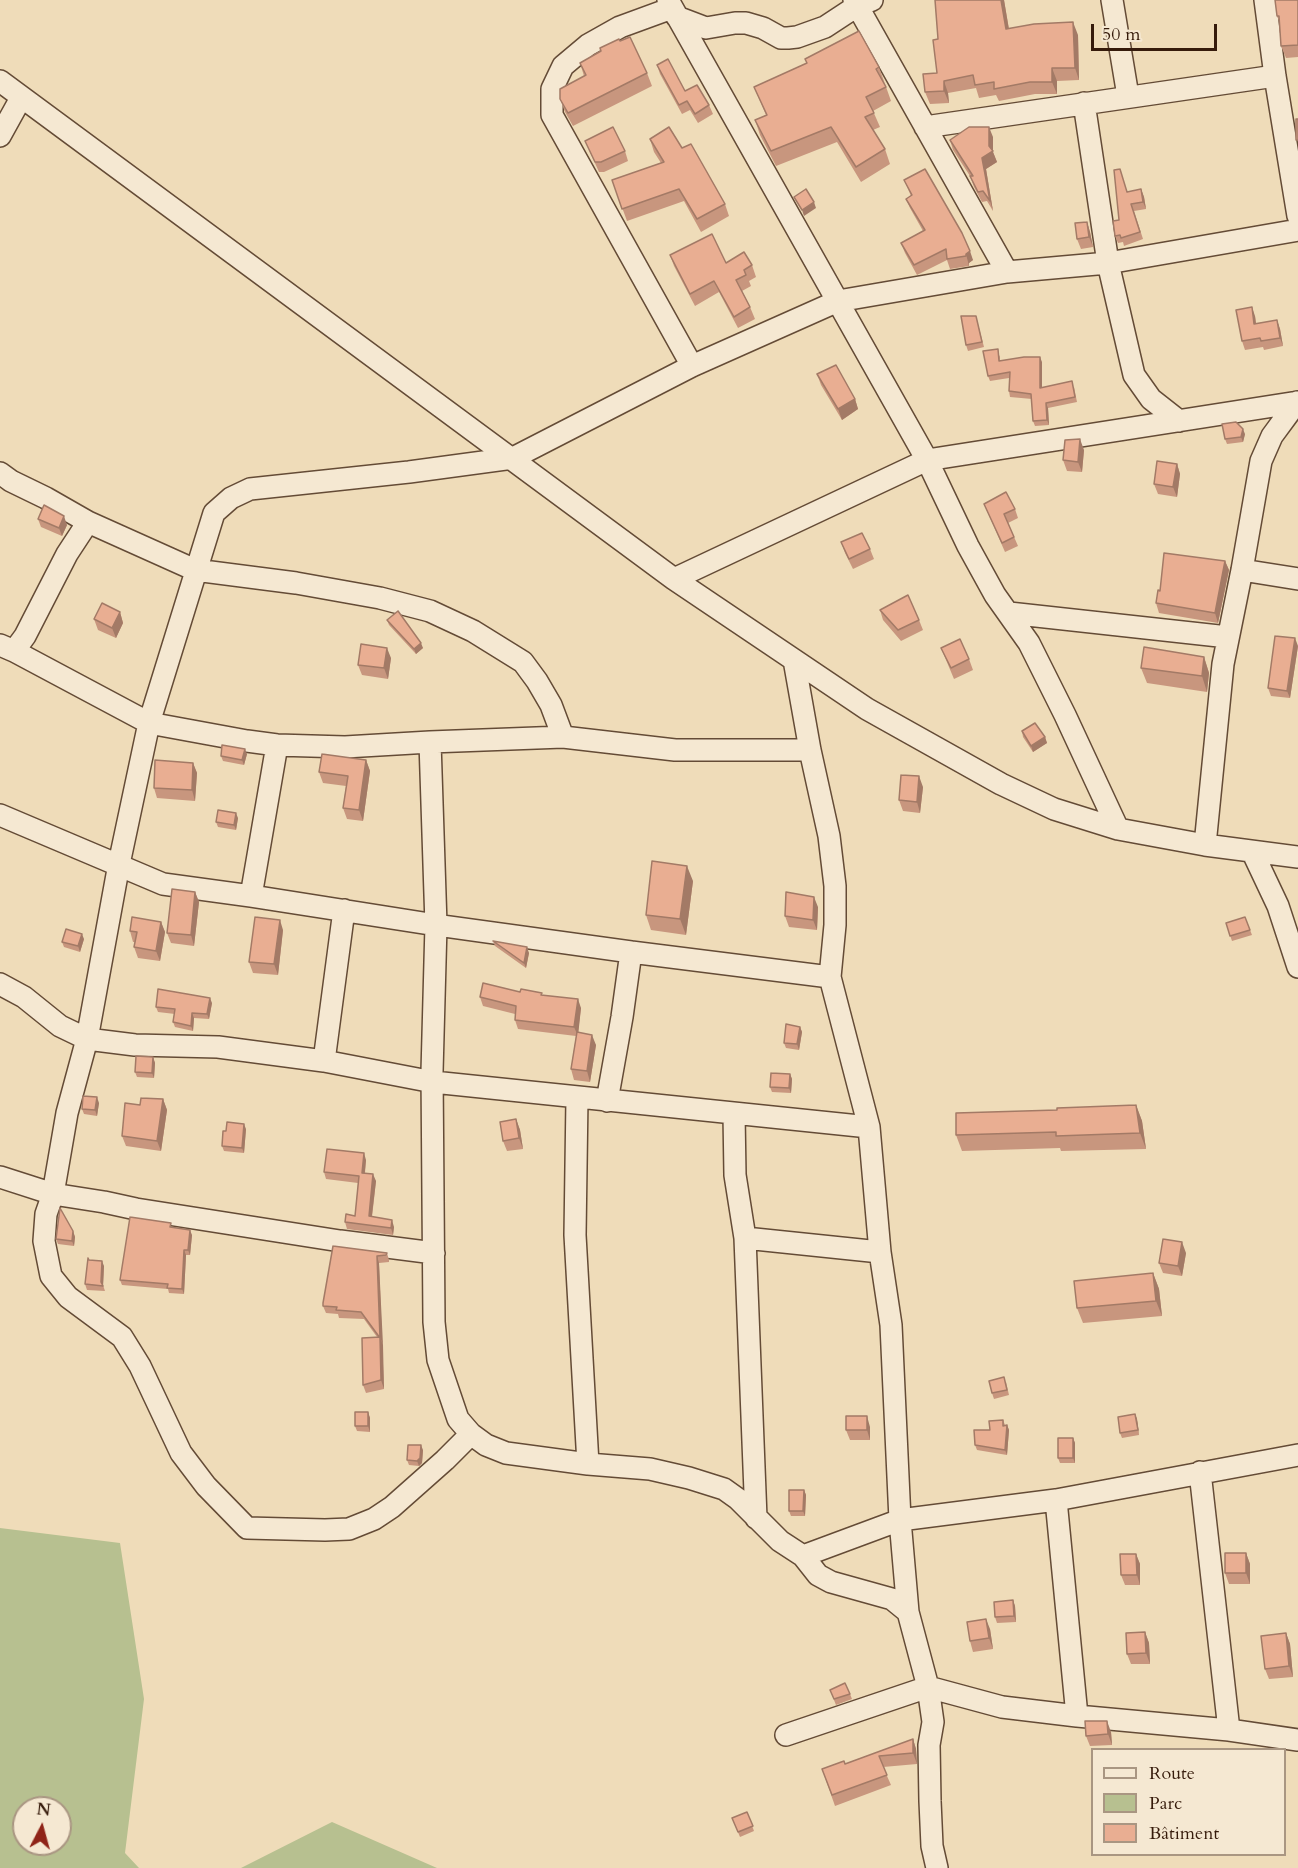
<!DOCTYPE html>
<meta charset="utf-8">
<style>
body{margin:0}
#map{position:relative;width:1298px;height:1868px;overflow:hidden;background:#efdcb9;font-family:Cardo,serif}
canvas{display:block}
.legend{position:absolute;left:1091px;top:1748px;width:195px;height:108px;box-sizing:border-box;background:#f5e8d2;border:2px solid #a99682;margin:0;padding:8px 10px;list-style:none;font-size:18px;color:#361b0b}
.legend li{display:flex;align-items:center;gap:12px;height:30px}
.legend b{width:30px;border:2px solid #a99682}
.north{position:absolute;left:12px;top:1796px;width:60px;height:60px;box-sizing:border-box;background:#f5e8d2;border:2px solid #a99682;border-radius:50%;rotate:6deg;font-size:16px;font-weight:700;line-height:24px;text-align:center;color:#361b0b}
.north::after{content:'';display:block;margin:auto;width:21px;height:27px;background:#8f2418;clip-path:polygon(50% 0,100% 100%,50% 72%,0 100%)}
.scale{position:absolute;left:1091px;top:24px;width:126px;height:27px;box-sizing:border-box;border:3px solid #361b0b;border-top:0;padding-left:8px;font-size:18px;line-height:21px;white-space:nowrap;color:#361b0b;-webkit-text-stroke:4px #f5e8d2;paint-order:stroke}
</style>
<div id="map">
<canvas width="1298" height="1868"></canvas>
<ul class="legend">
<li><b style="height:8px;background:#f5e8d2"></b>Route</li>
<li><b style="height:16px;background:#b7c090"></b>Parc</li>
<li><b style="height:16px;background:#e9ae92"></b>Bâtiment</li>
</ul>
<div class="north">N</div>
<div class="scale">50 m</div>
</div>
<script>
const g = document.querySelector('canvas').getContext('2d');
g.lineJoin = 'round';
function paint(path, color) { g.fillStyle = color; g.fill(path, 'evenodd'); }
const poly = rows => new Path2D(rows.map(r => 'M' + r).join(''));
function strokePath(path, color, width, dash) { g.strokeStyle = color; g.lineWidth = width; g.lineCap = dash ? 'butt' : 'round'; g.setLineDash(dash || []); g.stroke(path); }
paint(poly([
 [0,1528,120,1543,144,1699,125,1853,139,1868,0,1868],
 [24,1808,60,1808,60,1844,24,1844],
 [332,1822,437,1868,241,1868]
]), '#b7c090');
const minor = poly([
 [668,0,927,460,968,546,995,595,1029,643,1065,715,1118,829],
 [854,0,1007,272],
 [1112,0,1128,96],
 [1265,0,1275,76,1298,216],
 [672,8,620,27,588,45,563,66,552,89,552,115,692,366],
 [677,17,706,28,735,23,746,23,763,28,781,38,788,38,797,37,825,27,857,6,872,0],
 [0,81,674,579,867,709,1001,784,1054,809,1118,829,1205,845,1298,857],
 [1084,103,1108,263,1134,375,1151,399,1179,421],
 [925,127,1275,76],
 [0,136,21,98],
 [0,473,11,481,46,498,88,522,195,570,296,583,380,598,430,611,473,631,523,662,537,681,551,705,563,737],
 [1242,570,1298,579],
 [674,579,927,460,1298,402],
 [1009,613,1228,637],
 [0,645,14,651,149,723,247,741,277,745,345,747,430,742,563,737,675,750,810,750],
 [14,651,25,636,67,554,88,522],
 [794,660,810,750,829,836,835,886,835,925,830,977,869,1127,880,1252,891,1325,900,1520,908,1612,928,1687,933,1722,929,1745,930,1801,932,1846,937,1868],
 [430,742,436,925,432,1072,434,1322,438,1360,458,1419,471,1434,486,1445,506,1453,588,1464,650,1469,689,1478,724,1489,738,1499,780,1541,803,1556,818,1575,831,1582,892,1599,908,1612],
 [0,815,163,884,251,896,436,925,631,952],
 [1205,845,1223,664,1242,570,1261,461,1272,436,1297,402],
 [1252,851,1278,906,1298,967],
 [251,896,277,745],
 [0,984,24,997,60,1026,87,1039,135,1045,218,1047,324,1061,433,1082,869,1127],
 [324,1061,344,910],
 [577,1098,575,1235,588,1464],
 [607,1101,622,1017,631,952,830,977],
 [734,1114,735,1175,745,1238],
 [0,1177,53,1194,104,1202,136,1209,340,1241,434,1253],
 [471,1434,445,1460,392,1507,374,1519,349,1529,325,1530,247,1528,206,1486,181,1453,140,1366,122,1337,68,1297,51,1276,44,1241,46,1214,53,1194,67,1113,87,1039,119,864,149,723,214,513,231,498,250,489,409,472,513,458,692,366,838,301,1007,272,1108,263,1298,230],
 [1200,1472,1229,1730],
 [1056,1500,1077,1716],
 [756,1518,745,1238,880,1252],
 [803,1556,900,1520,1056,1500,1298,1455],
 [786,1735,928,1687,1002,1707,1077,1716,1229,1730,1298,1740]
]);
strokePath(minor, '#644b36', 24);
strokePath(minor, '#f5e8d2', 21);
paint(poly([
 [935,0,1004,0,1009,29,1078,35,1079,80,1057,81,1057,94,1035,94,999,101,996,95,979,98,976,88,948,93,949,103,930,104,925,92,937,73,938,39],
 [1298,0,1298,57,1286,58,1281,46,1279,21,1277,16],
 [620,41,647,73,652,86,573,126,565,112,560,99,584,76,580,63],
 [805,59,879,67,891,101,873,111,880,127,873,130,885,149,890,164,861,182,837,142,776,166,760,135,755,120,766,115,754,87,807,64],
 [657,65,685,91,709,105,713,114,698,123,690,110,682,114,660,74],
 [993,137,993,152,997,162,986,169,993,211,987,201,982,202,974,187,970,176,953,150,950,140],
 [650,139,682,148,725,204,729,216,701,232,684,201,627,221,612,180,661,163,654,152],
 [585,141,625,151,628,161,604,172,599,172],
 [904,180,973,260,969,263,969,266,950,269,947,260,917,275,905,253,901,243,923,231,910,208,906,199,911,196],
 [1141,189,1144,197,1146,209,1134,211,1143,239,1124,246,1123,242,1118,243,1115,236,1128,192],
 [1087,222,1090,232,1093,247,1081,249,1077,239],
 [670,255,726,263,752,265,756,277,749,281,751,286,742,291,750,307,755,319,738,328,719,292,695,306,674,266],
 [976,316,984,347,968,351,966,345],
 [1255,316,1256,324,1277,320,1280,329,1283,346,1264,350,1263,347,1245,350,1242,341],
 [1000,355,1000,361,1042,362,1042,388,1074,387,1077,402,1048,408,1049,425,1035,426,1033,421,1032,399,1010,397,1009,391,1009,378,990,381,988,376],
 [817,374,855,399,858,409,842,420,821,385],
 [1245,434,1243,442,1227,444,1225,439],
 [1084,450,1082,472,1067,471,1063,460],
 [1177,464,1180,474,1177,497,1158,494,1154,484],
 [984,504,1015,509,1018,518,1008,523,1018,546,1005,552],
 [38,519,67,525,62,536,41,527],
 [841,542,870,549,874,559,853,569,845,553],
 [1225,561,1229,570,1218,623,1159,613,1156,603,1160,591],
 [880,610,919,620,923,630,901,641,883,620],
 [120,612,123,623,116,638,98,630,94,619],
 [387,620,423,648,416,654,389,625],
 [1298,646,1290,698,1271,696,1268,688],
 [941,648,969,659,973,670,954,679],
 [1204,657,1209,673,1207,692,1147,683,1141,668],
 [391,658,388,679,362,675,358,665],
 [1022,731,1045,737,1047,743,1033,752,1023,737],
 [247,754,244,765,223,761,221,756],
 [366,760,370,771,363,821,347,819,343,808,346,786,323,783,319,772],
 [193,763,197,773,195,801,157,798,154,788],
 [923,787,920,813,903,811,899,800],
 [238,818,236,830,218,827,216,822],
 [693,881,686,935,651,930,646,915],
 [195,892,199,902,194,946,171,943,167,933],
 [818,907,817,930,789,927,785,916],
 [1245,917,1252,935,1232,941,1226,923],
 [161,922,165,932,160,961,138,958,134,947,135,942,133,942,130,931],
 [283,930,278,975,253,973,249,962],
 [84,939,80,952,64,947,62,942],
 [493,941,529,953,526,968,495,946],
 [520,992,542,995,581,1008,578,1032,596,1045,590,1082,574,1080,571,1069,576,1036,518,1029,515,1020,515,1014,483,1006,480,997],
 [212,1003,209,1019,194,1018,193,1031,175,1027,173,1022,175,1014,158,1012,156,1007],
 [800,1027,802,1032,799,1050,786,1048,784,1043],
 [153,1057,155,1063,154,1078,137,1077,135,1072],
 [790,1074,792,1079,791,1093,772,1092,770,1087],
 [163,1099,167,1110,161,1151,126,1146,122,1136],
 [99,1103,97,1116,84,1114,82,1109],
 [1136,1105,1142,1121,1146,1149,1061,1151,1060,1148,962,1151,956,1135,1057,1110],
 [516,1119,520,1130,523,1149,507,1151,503,1141],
 [246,1129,244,1153,224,1151,222,1146],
 [366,1160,365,1173,376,1181,372,1217,394,1227,393,1235,347,1229,345,1222,355,1216,358,1183,326,1179,324,1172],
 [172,1228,192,1235,190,1255,186,1255,184,1294,169,1293,168,1289,122,1285,120,1280],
 [73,1231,75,1237,74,1246,58,1244,56,1239],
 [333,1246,387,1253,389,1260,389,1262,379,1263,384,1389,366,1393,363,1385,377,1337,364,1319,339,1318,338,1314,326,1313,323,1306],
 [1186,1253,1182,1276,1163,1273,1159,1263],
 [89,1260,104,1266,103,1285,105,1291,87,1290,85,1284],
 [1153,1273,1159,1289,1162,1316,1083,1323,1077,1308],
 [1006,1382,1009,1395,994,1399,992,1393],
 [368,1412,370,1418,370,1432,357,1431,355,1426],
 [1135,1414,1137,1419,1139,1435,1122,1438,1120,1433],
 [1003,1420,1005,1425,1007,1425,1009,1430,1007,1455,977,1450,975,1445,990,1430],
 [870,1427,870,1440,850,1440,846,1430],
 [1073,1438,1075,1443,1075,1463,1060,1463,1058,1458],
 [423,1450,422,1463,419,1466,409,1465,407,1460],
 [804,1490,806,1495,805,1516,791,1516,789,1511],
 [1246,1553,1250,1564,1250,1584,1229,1584,1225,1573],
 [1136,1554,1140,1564,1140,1585,1125,1585,1121,1575],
 [1013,1600,1015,1606,1016,1622,997,1623,995,1617],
 [990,1629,993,1649,973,1652,970,1641],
 [1145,1632,1149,1643,1150,1664,1131,1664,1127,1654],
 [1286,1633,1290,1644,1293,1677,1269,1679,1265,1669],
 [830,1690,850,1694,852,1699,836,1705],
 [1111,1732,1112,1745,1090,1746,1086,1736],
 [913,1739,916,1749,917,1764,883,1767,891,1785,835,1806,822,1769,845,1764],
 [747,1812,754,1831,740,1837,732,1818]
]), '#c8967e');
paint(poly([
 [1001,0,1004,0,1011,42,1006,29],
 [1073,22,1078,35,1079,80,1075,68],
 [1052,68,1057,81,1057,94,1052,82],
 [944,81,948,93,949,103,944,91],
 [989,127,993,137,993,152,997,162,986,169,993,211,990,201,982,158,989,146],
 [1141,189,1144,197,1146,209,1143,202],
 [814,202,816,208,804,216,802,210],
 [1087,222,1090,232,1093,247,1089,237],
 [970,251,973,260,969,263,969,266,966,254],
 [1252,307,1255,316,1257,332,1254,324],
 [1277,320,1280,329,1283,346,1280,338],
 [1040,357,1042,362,1042,393,1040,388],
 [855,399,858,409,842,420,838,409],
 [1046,403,1048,408,1049,425,1047,420],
 [1243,429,1245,434,1243,442,1241,437],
 [1080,439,1084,450,1082,472,1078,462],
 [1177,464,1180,474,1177,497,1173,487],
 [64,516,67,525,62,536,59,528],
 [1225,561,1229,570,1218,623,1215,613],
 [120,612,123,623,116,638,112,628],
 [1295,638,1298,646,1290,698,1287,691],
 [421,643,423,648,416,654,414,649],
 [387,648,391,658,388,679,384,668],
 [1204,657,1209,673,1207,692,1202,676],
 [1045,737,1047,743,1033,752,1031,746],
 [245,749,247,754,244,765,242,760],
 [366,760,370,771,363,821,359,810],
 [193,763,197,773,195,801,192,790],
 [919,776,923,787,920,813,917,802],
 [236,813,238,818,236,830,234,825],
 [687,866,693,881,686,935,680,919],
 [195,892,199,902,194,946,191,935],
 [814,897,818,907,817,930,813,920],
 [280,920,283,930,278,975,274,964],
 [161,922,165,932,160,961,156,951],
 [82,934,84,939,80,952,78,946],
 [527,947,529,953,526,968,524,963],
 [210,998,212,1003,209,1019,207,1014],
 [578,999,581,1008,578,1036,574,1027],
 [192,1013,194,1018,193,1031,191,1026],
 [800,1027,802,1032,799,1050,797,1044],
 [592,1035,596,1045,590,1082,587,1071],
 [153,1057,155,1063,154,1078,152,1073],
 [790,1074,792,1079,791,1093,789,1088],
 [97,1097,99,1103,97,1116,95,1110],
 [163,1099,167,1110,161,1151,157,1141],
 [1136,1105,1142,1121,1146,1149,1140,1133],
 [516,1119,520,1130,523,1149,519,1138],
 [244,1124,246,1129,244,1153,242,1148],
 [364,1153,366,1160,364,1180,362,1173],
 [373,1174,376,1181,371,1223,369,1216],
 [392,1220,394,1227,393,1235,391,1228],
 [190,1230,192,1235,190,1255,188,1250],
 [73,1231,75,1237,74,1246,72,1241],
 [1182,1242,1186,1253,1182,1276,1178,1266],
 [184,1250,186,1255,184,1294,182,1289],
 [377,1256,379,1263,383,1345,380,1338],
 [102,1261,104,1266,103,1287,101,1282],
 [1153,1273,1159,1289,1162,1316,1156,1301],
 [380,1337,383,1345,384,1389,381,1380],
 [368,1412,370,1418,370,1432,368,1426],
 [1135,1414,1137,1419,1139,1435,1138,1430],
 [867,1416,870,1427,870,1440,867,1430],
 [1007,1425,1009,1430,1007,1455,1005,1450],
 [1073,1438,1075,1443,1075,1463,1073,1458],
 [421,1445,423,1450,422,1463,419,1466,417,1461],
 [804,1490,806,1495,805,1516,803,1511],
 [1246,1553,1250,1564,1250,1584,1246,1573],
 [1136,1554,1140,1564,1140,1585,1137,1575],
 [1013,1600,1015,1606,1016,1622,1014,1616],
 [986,1619,990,1629,993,1649,989,1638],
 [1145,1632,1149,1643,1150,1664,1146,1653],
 [1286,1633,1290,1644,1293,1677,1289,1666],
 [1107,1721,1111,1732,1112,1745,1108,1734],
 [913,1739,916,1749,917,1764,913,1753]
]), '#a37a66');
const building = poly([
 [935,0,1001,0,1006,29,1034,24,1073,22,1075,68,1052,68,1052,82,1030,82,994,89,994,82,975,85,973,75,944,81,944,91,925,92,923,74,937,73,933,40,938,39,935,0],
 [1275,0,1298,0,1298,45,1281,46,1279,16,1277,16,1275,0],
 [859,31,879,67,876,69,886,87,866,97,874,113,865,117,885,149,856,167,831,127,771,151,755,120,767,115,754,87,807,63,805,59,859,31],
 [630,37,647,73,568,113,560,99,560,89,586,75,580,63,601,51,600,48,619,39,620,41,630,37],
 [668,59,685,91,697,85,709,105,695,114,687,101,679,105,657,65,668,59],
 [1296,119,1298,119,1298,140,1296,140,1296,119],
 [613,127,625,151,601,162,595,162,585,141,613,127],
 [669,127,682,148,691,144,725,204,697,219,679,189,622,209,612,180,664,162,650,139,669,127],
 [969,127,989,127,989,146,993,151,982,158,990,201,983,191,978,192,970,176,973,176,950,140,969,127],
 [925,169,962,233,970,251,966,254,966,256,947,259,946,249,914,265,901,243,925,230,906,199,912,195,904,180,925,169],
 [1120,169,1127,192,1141,189,1143,202,1131,204,1140,232,1121,238,1120,235,1115,236,1113,221,1119,220,1114,170,1120,169],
 [806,189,814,202,802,210,794,197,806,189],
 [1087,222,1089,237,1077,239,1075,223,1087,222],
 [712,234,726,263,744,252,752,265,744,270,746,275,736,280,750,307,734,317,714,281,690,294,670,255,712,234],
 [1252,307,1254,324,1277,320,1280,338,1261,341,1260,338,1242,341,1236,310,1252,307],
 [961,316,976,316,982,342,966,345,961,316],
 [998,349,999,361,1024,357,1040,357,1040,388,1072,381,1075,397,1046,403,1047,420,1033,421,1031,394,1009,391,1010,372,988,376,983,351,998,349],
 [836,365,855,399,838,409,817,374,836,365],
 [1236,422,1243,429,1241,437,1225,439,1222,424,1236,422],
 [1080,439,1078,462,1063,460,1065,440,1080,439],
 [1157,461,1177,464,1173,487,1154,484,1157,461],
 [1006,492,1015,509,1004,514,1014,537,1002,543,984,504,1006,492],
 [44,505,64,516,59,528,38,519,44,505],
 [862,533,870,549,849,559,841,542,862,533],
 [1164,553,1225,561,1215,613,1156,603,1158,590,1160,591,1164,553],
 [908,595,919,620,898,630,880,610,908,595],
 [102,603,120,612,112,628,94,619,102,603],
 [398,611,421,643,414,649,387,620,398,611],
 [1275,636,1295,638,1287,691,1268,688,1275,636],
 [960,639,969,659,951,668,941,648,960,639],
 [361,644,387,648,384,668,358,665,361,644],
 [1144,647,1204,657,1202,676,1141,668,1144,647],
 [1035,723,1045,737,1031,746,1022,731,1035,723],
 [222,745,245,749,242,760,221,756,222,745],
 [322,754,366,760,359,810,343,808,348,776,319,772,322,754],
 [155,760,193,763,192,790,154,788,155,760],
 [901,775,919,776,917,802,899,800,901,775],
 [218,810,236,813,234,825,216,822,218,810],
 [652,861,687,866,680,919,646,915,652,861],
 [172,889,195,892,191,935,167,933,172,889],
 [786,892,814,897,813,920,785,916,786,892],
 [132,917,161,922,156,951,134,947,137,932,130,931,132,917],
 [255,917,280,920,274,964,249,962,255,917],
 [1245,917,1250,930,1230,936,1226,923,1245,917],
 [66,929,82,934,78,946,62,942,66,929],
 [493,941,527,947,524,963,493,941],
 [483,983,520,992,521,989,542,993,541,995,578,999,574,1027,515,1020,516,1006,480,997,483,983],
 [158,989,210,998,207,1014,192,1013,191,1026,173,1022,175,1009,156,1007,158,989],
 [786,1024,800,1027,797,1044,784,1043,786,1024],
 [577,1032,592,1035,587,1071,571,1069,577,1032],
 [136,1056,153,1057,152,1073,135,1072,136,1056],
 [771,1073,790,1074,789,1088,770,1087,771,1073],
 [83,1096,97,1097,95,1110,82,1109,83,1096],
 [141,1098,163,1099,157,1141,122,1136,125,1103,140,1105,141,1098],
 [1136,1105,1140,1133,1056,1136,1056,1132,956,1135,956,1113,1057,1110,1057,1108,1136,1105],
 [516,1119,519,1138,503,1141,500,1122,516,1119],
 [227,1122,244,1124,242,1148,222,1146,223,1131,226,1131,227,1122],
 [327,1149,364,1153,362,1173,373,1174,369,1216,392,1220,391,1228,345,1222,346,1214,355,1216,359,1176,324,1172,327,1149],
 [60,1208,73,1231,72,1241,56,1239,60,1208],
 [130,1217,171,1223,170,1227,190,1230,188,1250,184,1250,182,1289,167,1288,168,1284,120,1280,130,1217],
 [1163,1239,1182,1242,1178,1266,1159,1263,1163,1239],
 [333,1246,387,1253,386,1255,377,1256,380,1338,361,1312,336,1310,337,1307,323,1306,323,1303,333,1246],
 [88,1258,89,1260,102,1261,101,1282,103,1286,85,1284,88,1258],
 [1153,1273,1156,1301,1077,1308,1074,1281,1153,1273],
 [380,1337,381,1380,363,1385,362,1338,380,1337],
 [1004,1377,1007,1390,992,1393,989,1381,1004,1377],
 [355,1412,368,1412,368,1426,355,1426,355,1412],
 [1135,1414,1138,1430,1120,1433,1118,1417,1135,1414],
 [846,1416,867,1416,867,1430,846,1430,846,1416],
 [1003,1420,1003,1426,1007,1425,1005,1450,975,1445,974,1430,990,1430,989,1421,1003,1420],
 [1058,1438,1073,1438,1073,1458,1058,1458,1058,1438],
 [408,1445,421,1445,420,1458,417,1461,407,1460,408,1445],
 [789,1490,804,1490,803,1511,789,1511,789,1490],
 [1225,1553,1246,1553,1246,1573,1225,1573,1225,1553],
 [1120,1554,1136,1554,1137,1575,1121,1575,1120,1554],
 [1013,1600,1014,1616,995,1617,994,1602,1013,1600],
 [986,1619,989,1638,970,1641,967,1622,986,1619],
 [1145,1632,1146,1653,1127,1654,1126,1633,1145,1632],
 [1286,1633,1289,1666,1265,1669,1261,1636,1286,1633],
 [845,1683,850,1694,834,1699,830,1690,845,1683],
 [1085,1721,1107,1721,1108,1734,1086,1736,1085,1721],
 [913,1739,913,1753,879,1756,887,1775,832,1795,822,1769,844,1761,845,1764,913,1739],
 [747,1812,753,1826,738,1832,732,1818,747,1812]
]);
paint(building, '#e9ae92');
strokePath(building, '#a37a66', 1.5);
</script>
